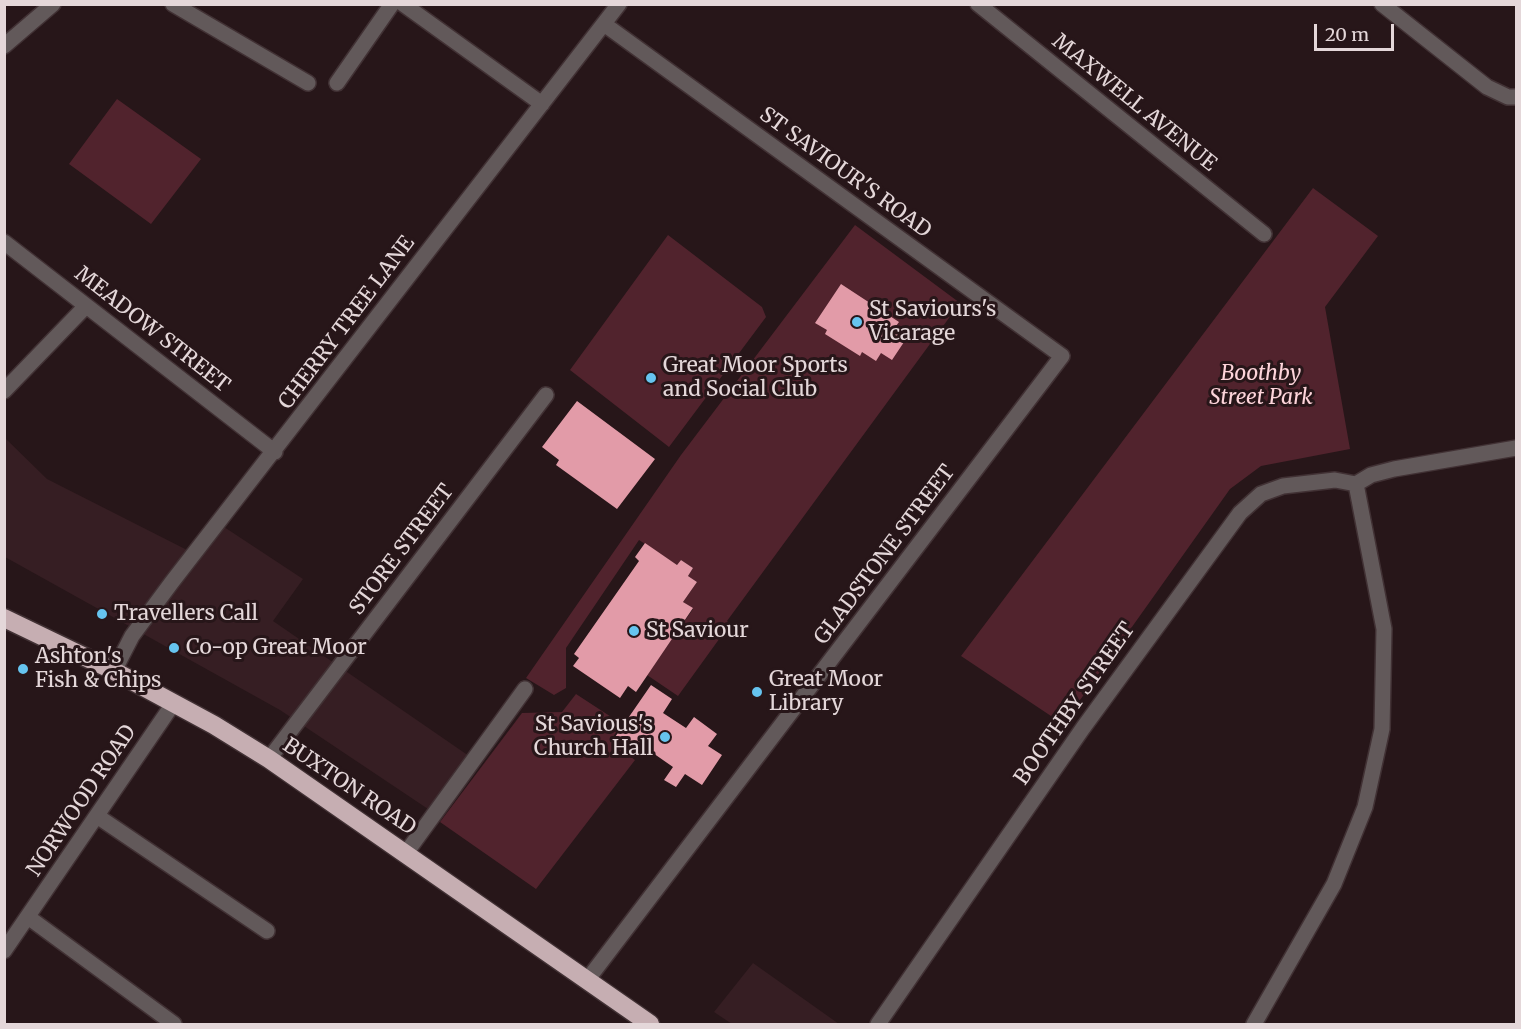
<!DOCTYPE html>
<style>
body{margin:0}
#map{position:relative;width:1521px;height:1029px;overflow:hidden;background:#271619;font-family:Merriweather,serif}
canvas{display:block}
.frame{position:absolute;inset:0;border:6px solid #e4d7d9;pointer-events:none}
.scale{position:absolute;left:1314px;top:24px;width:80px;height:27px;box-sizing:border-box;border:3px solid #e4d7d9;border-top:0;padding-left:8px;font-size:18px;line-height:21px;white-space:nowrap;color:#e4d7d9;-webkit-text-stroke:4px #271619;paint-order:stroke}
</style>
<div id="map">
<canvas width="1521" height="1029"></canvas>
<div class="frame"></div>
<div class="scale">20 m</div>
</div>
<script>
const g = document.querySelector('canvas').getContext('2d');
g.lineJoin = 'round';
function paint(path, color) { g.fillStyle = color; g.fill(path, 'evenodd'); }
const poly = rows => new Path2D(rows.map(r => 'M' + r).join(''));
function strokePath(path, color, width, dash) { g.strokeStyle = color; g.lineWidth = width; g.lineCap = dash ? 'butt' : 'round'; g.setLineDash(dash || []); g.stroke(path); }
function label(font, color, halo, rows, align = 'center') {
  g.font = font + ' Merriweather,serif'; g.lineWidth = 6; g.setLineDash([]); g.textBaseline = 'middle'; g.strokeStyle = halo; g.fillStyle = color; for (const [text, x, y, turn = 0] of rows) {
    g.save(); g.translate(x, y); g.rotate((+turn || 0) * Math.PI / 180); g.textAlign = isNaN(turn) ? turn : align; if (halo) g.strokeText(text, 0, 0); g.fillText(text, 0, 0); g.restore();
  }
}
paint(poly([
 [4,437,47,479,191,552,215,521,303,579,273,621,469,756,431,811,280,710,5,557],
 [753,963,839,1024,732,1024,714,1012]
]), '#361e23');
paint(poly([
 [117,99,201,159,151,224,69,164],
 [1313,188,1378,236,1325,307,1350,449,1261,466,1230,489,1063,724,961,656],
 [855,225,960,303,727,621,730,624,678,696,647,675,693,609,683,602,697,582,688,576,693,568,681,560,677,565,639,540,566,648,566,688,554,695,526,678,681,455],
 [668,235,762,307,766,317,669,447,570,370],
 [576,694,622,724,610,741,635,760,536,889,440,822,522,713,562,712]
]), '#51232d');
paint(poly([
 [841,284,899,322,896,326,901,329,898,333,906,339,892,360,881,353,876,361,862,352,860,356,825,334,827,330,815,323],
 [577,401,655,459,617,509,556,465,559,460,542,447],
 [645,543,677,565,681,560,693,568,688,576,697,582,683,602,693,608,636,692,628,686,620,698,573,666,579,658,574,654,639,561,635,557],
 [651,685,672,699,663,713,686,728,694,717,717,734,708,746,722,755,702,785,685,774,676,787,664,780,673,767,640,744,633,754,613,740]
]), '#e29ba8');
const street = poly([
 [173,4,308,83],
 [403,4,542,104],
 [978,4,1264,234],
 [1382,4,1487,87,1508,97,1516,97],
 [4,46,53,4],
 [337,83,392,4],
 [4,242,275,452],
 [4,391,86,306],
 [114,671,132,636,172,582,619,4],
 [269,759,546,395],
 [97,816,267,931],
 [406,853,525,689],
 [28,917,174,1024],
 [4,951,173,704],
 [588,979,1062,356,604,24],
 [878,1024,1083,728,1240,513,1261,494,1283,486,1335,480,1356,484],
 [1254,1024,1334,884,1365,807,1382,729,1384,629,1356,484,1371,475,1394,469,1516,448]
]);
const highway = poly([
 [4,618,114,671,214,725,269,759,650,1024]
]);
strokePath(street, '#413134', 18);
strokePath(highway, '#413134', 21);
strokePath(street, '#62595a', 15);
strokePath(highway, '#c6aeb2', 18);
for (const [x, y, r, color] of [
 [857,322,6,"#66c4ef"],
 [651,378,6,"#66c4ef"],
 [102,614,6,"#66c4ef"],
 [634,631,6,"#66c4ef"],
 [174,648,6,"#66c4ef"],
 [23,669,6,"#66c4ef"],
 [757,692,6,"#66c4ef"],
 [665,737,6,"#66c4ef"]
]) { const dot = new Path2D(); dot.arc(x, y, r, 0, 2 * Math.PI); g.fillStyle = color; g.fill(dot); strokePath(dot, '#271619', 2); }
label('21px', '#e4d7d9', '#271619', [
 ["MAXWELL AVENUE",1134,103,39],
 ["ST SAVIOUR'S ROAD",845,173,36],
 ["CHERRY TREE LANE",347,323,-53],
 ["MEADOW STREET",152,330,38],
 ["STORE STREET",402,550,-53],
 ["GLADSTONE STREET",885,555,-53],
 ["BOOTHBY STREET",1075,704,-55],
 ["BUXTON ROAD",349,787,34],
 ["NORWOOD ROAD",82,801,-56]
]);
label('21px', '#e4d7d9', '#271619', [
 ["St Saviours's",869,310],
 ["Vicarage",869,334],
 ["Great Moor Sports",663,366],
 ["and Social Club",663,390],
 ["Travellers Call",114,614],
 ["St Saviour",646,631],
 ["Co-op Great Moor",186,648],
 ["Ashton's",35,657],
 ["Fish & Chips",35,681],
 ["Great Moor",769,680],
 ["Library",769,704],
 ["St Savious's",653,725,"right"],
 ["Church Hall",653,749,"right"]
], 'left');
label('italic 21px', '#fdd4da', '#271619', [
 ["Boothby",1261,374],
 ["Street Park",1261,398]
]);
</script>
